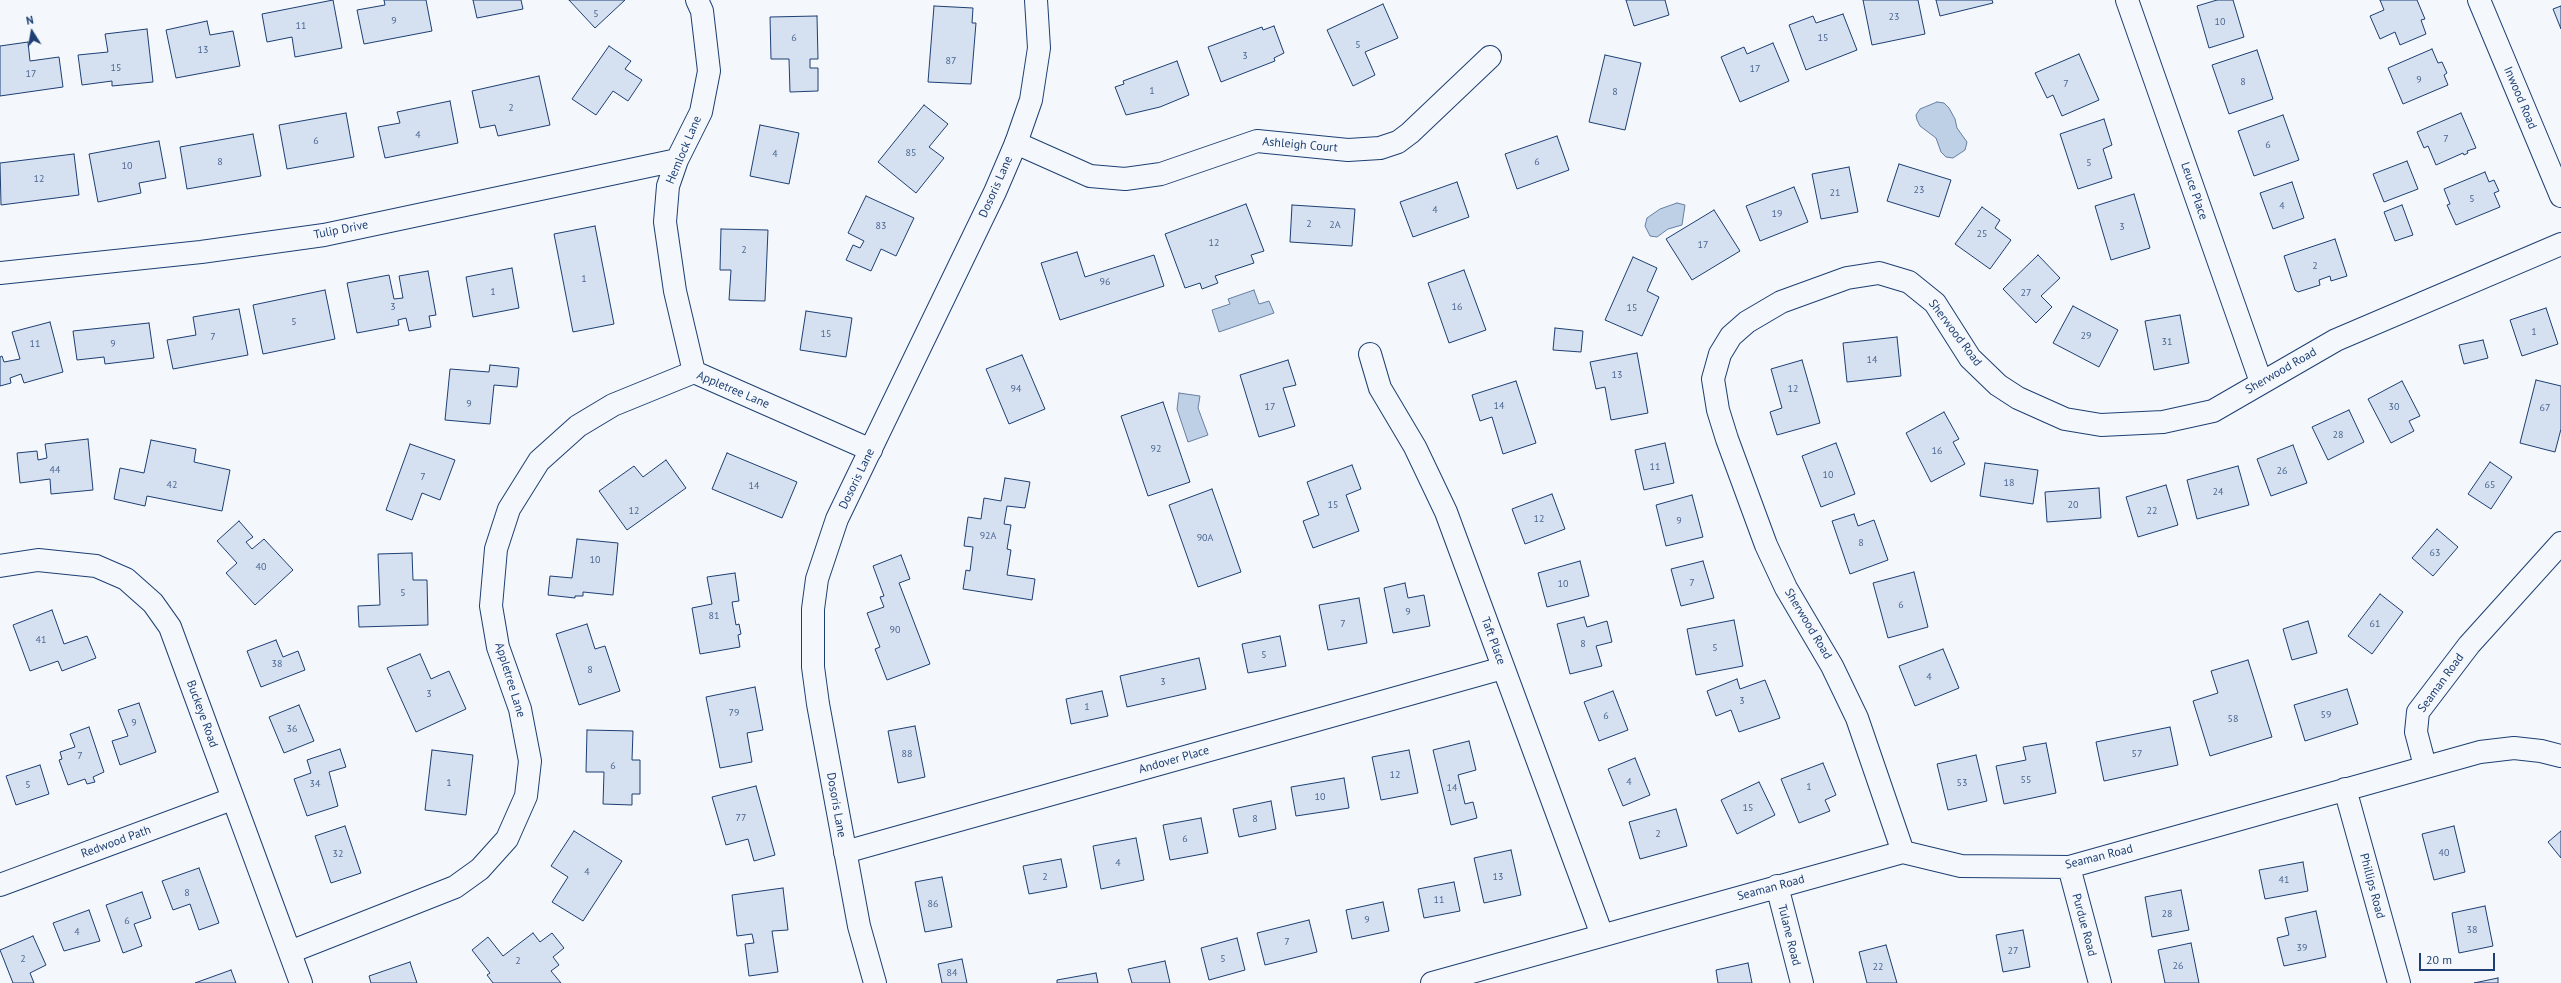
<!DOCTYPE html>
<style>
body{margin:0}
#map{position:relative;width:2561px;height:983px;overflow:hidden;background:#f4f7fb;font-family:"PT Sans",sans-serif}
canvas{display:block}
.north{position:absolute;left:12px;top:12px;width:40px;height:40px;-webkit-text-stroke:3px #f4f7fb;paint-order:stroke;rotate:349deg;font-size:11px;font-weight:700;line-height:16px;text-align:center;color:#1d3f73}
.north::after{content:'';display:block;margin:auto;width:14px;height:18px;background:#1d3f73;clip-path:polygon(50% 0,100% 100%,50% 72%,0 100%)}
.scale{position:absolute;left:2419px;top:953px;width:76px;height:18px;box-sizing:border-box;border:2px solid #1d3f73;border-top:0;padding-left:5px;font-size:12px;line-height:14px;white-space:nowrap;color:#1d3f73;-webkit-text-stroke:3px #f4f7fb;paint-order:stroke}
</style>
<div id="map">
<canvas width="2561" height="983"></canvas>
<div class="north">N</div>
<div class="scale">20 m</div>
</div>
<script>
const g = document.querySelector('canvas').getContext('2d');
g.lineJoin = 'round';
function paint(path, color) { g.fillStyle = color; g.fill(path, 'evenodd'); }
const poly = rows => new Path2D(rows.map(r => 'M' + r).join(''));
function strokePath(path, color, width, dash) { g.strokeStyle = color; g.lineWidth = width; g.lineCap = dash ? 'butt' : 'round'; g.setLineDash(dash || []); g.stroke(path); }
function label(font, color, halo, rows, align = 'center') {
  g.font = font + ' "PT Sans",sans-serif'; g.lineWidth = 3; g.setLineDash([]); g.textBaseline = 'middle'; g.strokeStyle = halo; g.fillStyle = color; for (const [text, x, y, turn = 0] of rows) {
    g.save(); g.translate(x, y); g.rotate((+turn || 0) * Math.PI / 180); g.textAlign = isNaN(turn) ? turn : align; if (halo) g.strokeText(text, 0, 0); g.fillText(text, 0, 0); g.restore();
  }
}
const water = poly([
 [1937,102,1944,103,1949,108,1955,119,1957,128,1967,142,1965,150,1953,158,1946,157,1941,152,1936,138,1920,126,1917,120,1916,115,1920,109,1937,102],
 [1677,203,1685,205,1682,225,1668,229,1657,237,1650,236,1645,226,1647,218,1660,209,1677,203],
 [1254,290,1259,304,1269,301,1274,313,1219,332,1212,310,1230,304,1228,299,1254,290],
 [1179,393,1200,396,1198,408,1208,435,1188,442,1177,409,1179,393]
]);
paint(water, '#bed0e5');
strokePath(water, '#687fa3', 1);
const building = poly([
 [333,0,342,48,295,57,292,37,267,42,262,14,333,0],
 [384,0,426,0,432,31,364,44,357,10,385,5,384,0],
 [473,0,521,0,523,9,477,18,473,0],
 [569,0,625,0,595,28,569,0],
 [1626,0,1665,0,1669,15,1634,26,1626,0],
 [1863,0,1918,0,1925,34,1872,45,1863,0],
 [1936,0,1992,0,1993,3,1940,16,1936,0],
 [2217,0,2233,0,2244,37,2209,48,2197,6,2217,0],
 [2380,0,2417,0,2425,19,2421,20,2426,34,2400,45,2395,32,2380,39,2370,16,2384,10,2380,0],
 [1383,4,1398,38,1365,52,1375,75,1353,86,1327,30,1383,4],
 [934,6,973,8,972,23,976,23,971,84,928,82,934,6],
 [2561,6,2561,29,2553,9,2561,6],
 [1843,14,1857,50,1806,70,1789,25,1813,16,1816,23,1843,14],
 [817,16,818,59,810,59,810,68,818,68,818,91,790,92,789,59,771,59,770,17,817,16],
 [207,21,210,35,233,31,240,66,176,78,166,30,207,21],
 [1274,26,1284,53,1274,58,1275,61,1221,82,1208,47,1262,27,1263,30,1274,26],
 [147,29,153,82,112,86,112,81,82,85,78,55,108,52,105,34,147,29],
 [28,42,30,61,59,57,63,87,0,96,0,46,28,42],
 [1773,43,1789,81,1740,102,1721,57,1744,47,1747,54,1773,43],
 [609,46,631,61,625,69,642,80,628,101,613,91,596,115,572,99,609,46],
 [2432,49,2438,63,2442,62,2447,73,2444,75,2448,85,2403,104,2388,68,2432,49],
 [2257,50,2273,99,2229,114,2212,65,2257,50],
 [2079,54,2099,100,2062,116,2053,95,2047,98,2035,73,2079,54],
 [1605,55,1641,63,1625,130,1589,122,1605,55],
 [1177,61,1189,95,1160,107,1126,115,1115,87,1124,84,1123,81,1177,61],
 [539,76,550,125,498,136,495,125,480,128,472,91,539,76],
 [450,101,458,143,385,158,378,127,400,123,397,112,450,101],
 [924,105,948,124,929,147,944,158,916,193,878,162,924,105],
 [346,113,354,157,287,169,279,125,346,113],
 [2461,113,2476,148,2467,151,2468,153,2464,155,2463,153,2436,165,2428,146,2424,148,2417,132,2461,113],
 [2283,115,2299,160,2254,176,2238,131,2283,115],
 [2104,119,2112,145,2103,149,2112,178,2078,189,2060,134,2104,119],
 [760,125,799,133,789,184,750,176,760,125],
 [253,134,261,176,187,189,180,147,253,134],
 [1557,136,1569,170,1517,189,1505,154,1557,136],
 [159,141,166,178,139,183,141,193,98,202,89,154,159,141],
 [74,154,79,195,1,205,0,163,74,154],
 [2407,161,2418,189,2384,202,2373,174,2407,161],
 [1899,164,1951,180,1939,217,1887,201,1899,164],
 [1849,167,1858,212,1821,219,1812,174,1849,167],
 [2485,172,2489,182,2494,180,2499,191,2494,193,2500,207,2456,225,2447,205,2450,204,2444,189,2485,172],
 [1457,182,1469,217,1413,237,1400,202,1457,182],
 [2292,182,2304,218,2273,229,2260,193,2292,182],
 [1794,187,1808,222,1760,241,1746,206,1794,187],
 [2134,194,2150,248,2111,260,2095,206,2134,194],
 [866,196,914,218,896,256,881,249,871,271,846,260,853,245,860,248,864,241,848,233,866,196],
 [1246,204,1264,251,1251,255,1254,263,1215,276,1218,283,1202,289,1200,283,1185,288,1165,234,1246,204],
 [1292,205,1355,209,1352,246,1290,242,1292,205],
 [2402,205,2413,235,2395,241,2384,212,2402,205],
 [1982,207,2000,220,1995,228,2011,240,1990,269,1955,244,1982,207],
 [1714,210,1740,251,1692,280,1666,239,1714,210],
 [595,226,614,324,573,332,554,234,595,226],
 [721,229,768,230,765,301,729,300,731,270,720,270,721,229],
 [2335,239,2347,276,2331,281,2330,276,2319,280,2320,285,2298,292,2295,290,2284,256,2335,239],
 [1077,252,1085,277,1154,255,1164,286,1060,320,1041,263,1077,252],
 [2038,255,2060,278,2041,296,2052,307,2036,323,2003,289,2038,255],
 [1633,257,1657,268,1647,291,1659,297,1642,336,1605,320,1633,257],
 [512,268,519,308,473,317,466,277,512,268],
 [1464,270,1486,330,1449,343,1428,283,1464,270],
 [428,271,436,315,429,316,431,327,409,331,406,318,398,320,399,325,357,333,347,283,389,275,394,299,403,298,399,276,428,271],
 [325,290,335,339,263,354,253,305,325,290],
 [2073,306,2118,330,2099,367,2053,343,2073,306],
 [2546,308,2558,344,2522,356,2510,320,2546,308],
 [239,309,248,355,173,369,167,340,196,335,193,317,239,309],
 [806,311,852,318,846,357,800,350,806,311],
 [2180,315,2189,363,2154,370,2145,321,2180,315],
 [50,322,63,372,24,383,21,374,10,378,11,383,0,386,0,357,2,356,4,362,20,359,12,332,50,322],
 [149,323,154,358,105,364,104,357,77,360,73,331,149,323],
 [1555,328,1583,331,1581,352,1553,350,1555,328],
 [1897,337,1901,376,1847,382,1843,343,1897,337],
 [2483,340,2488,358,2464,364,2459,345,2483,340],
 [1637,353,1648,413,1611,420,1605,387,1596,389,1590,362,1637,353],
 [1022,355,1045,409,1009,424,986,369,1022,355],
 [1288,360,1296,385,1283,388,1295,426,1259,437,1240,375,1288,360],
 [1802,360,1820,423,1777,435,1770,412,1782,408,1771,369,1802,360],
 [490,365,519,368,517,387,494,385,490,424,445,420,450,369,489,372,490,365],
 [2536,380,2561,386,2561,429,2555,452,2520,443,2536,380],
 [1516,381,1536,443,1503,454,1492,417,1480,421,1472,395,1516,381],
 [2402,381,2420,416,2409,421,2414,431,2391,443,2368,399,2402,381],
 [1163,402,1190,482,1148,496,1121,416,1163,402],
 [2349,410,2364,442,2328,460,2312,427,2349,410],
 [1944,412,1959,439,1953,442,1965,464,1931,482,1906,433,1944,412],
 [88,439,93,490,51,494,50,479,20,483,17,453,37,451,38,460,47,458,45,444,88,439],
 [151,440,196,449,194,462,230,470,222,511,147,496,145,506,114,499,120,468,144,473,151,440],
 [1665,443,1674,483,1644,490,1635,450,1665,443],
 [1836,443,1855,494,1821,507,1802,456,1836,443],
 [410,444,455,460,440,500,422,493,412,520,386,510,410,444],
 [2293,445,2307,483,2271,496,2257,459,2293,445],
 [727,453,797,482,782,518,712,489,727,453],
 [666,460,686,488,627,530,599,491,634,466,643,477,666,460],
 [2490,462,2512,477,2491,509,2468,494,2490,462],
 [1985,463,2038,470,2033,504,1980,496,1985,463],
 [1352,465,1361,489,1346,495,1359,531,1313,548,1303,521,1319,515,1307,482,1352,465],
 [2238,466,2249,505,2197,519,2187,480,2238,466],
 [1005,478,1030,482,1025,508,1007,506,1004,524,1011,525,1007,549,1011,550,1007,575,1035,579,1032,600,963,589,966,570,970,571,973,547,964,546,968,517,981,519,984,498,1001,501,1005,478],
 [2166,485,2178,525,2138,537,2126,497,2166,485],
 [2099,488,2101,518,2047,522,2045,492,2099,488],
 [1212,489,1241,572,1198,587,1169,505,1212,489],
 [1552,494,1565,529,1525,544,1512,509,1552,494],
 [1692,495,1703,537,1666,546,1656,505,1692,495],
 [1854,514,1858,526,1874,520,1888,560,1850,574,1832,521,1854,514],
 [239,521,253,537,246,542,252,549,264,539,293,570,255,605,226,573,237,563,217,541,239,521],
 [2437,529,2458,547,2433,576,2412,558,2437,529],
 [577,539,618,543,613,595,583,592,583,596,575,596,575,598,548,595,550,576,572,578,577,539],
 [412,553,413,580,427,580,428,625,359,627,358,606,380,605,378,554,412,553],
 [901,555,910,579,899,583,930,664,887,680,875,649,880,647,867,613,884,607,880,597,884,596,873,566,901,555],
 [1580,561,1589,596,1547,607,1538,573,1580,561],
 [1703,561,1714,598,1681,606,1671,569,1703,561],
 [1914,572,1928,627,1888,638,1873,583,1914,572],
 [735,573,739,601,732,602,736,625,739,624,741,634,738,635,740,647,700,654,692,608,712,604,707,577,735,573],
 [1405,583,1408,598,1424,595,1430,626,1393,633,1384,588,1405,583],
 [2380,594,2403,612,2372,654,2348,636,2380,594],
 [1359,598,1367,643,1328,650,1319,605,1359,598],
 [52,610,64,644,87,636,96,658,62,671,58,661,30,671,13,625,52,610],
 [1584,617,1587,627,1607,621,1612,642,1596,646,1602,666,1570,674,1557,624,1584,617],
 [1734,620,1743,666,1696,675,1687,629,1734,620],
 [2308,621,2317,653,2292,660,2283,629,2308,621],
 [587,624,595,649,605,646,620,691,579,705,556,634,587,624],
 [1280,636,1286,666,1248,673,1242,644,1280,636],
 [276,640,283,657,298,651,305,670,261,687,247,651,276,640],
 [1943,649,1959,688,1915,706,1899,666,1943,649],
 [420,654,431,679,449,671,466,709,416,732,387,668,420,654],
 [1199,658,1206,689,1127,707,1120,676,1199,658],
 [2248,660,2272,737,2210,756,2193,701,2218,693,2211,671,2248,660],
 [1737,679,1740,689,1765,680,1780,718,1739,732,1731,710,1716,716,1707,691,1737,679],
 [755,687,763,730,747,733,752,762,720,768,706,697,755,687],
 [2347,689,2358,724,2305,741,2294,705,2347,689],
 [1102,691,1108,716,1071,724,1066,699,1102,691],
 [1613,691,1628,730,1599,741,1584,702,1613,691],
 [139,703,156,752,120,765,112,741,128,736,118,710,139,703],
 [299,705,314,741,284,753,269,717,299,705],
 [915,726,925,777,898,783,888,731,915,726],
 [89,727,104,772,93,777,95,782,87,784,85,779,68,785,59,760,62,759,60,752,75,747,70,734,89,727],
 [2170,727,2178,765,2104,781,2096,742,2170,727],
 [587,730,633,731,632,760,640,760,640,794,632,794,632,805,603,804,604,772,586,772,587,730],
 [1469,741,1476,770,1458,775,1465,804,1473,802,1477,818,1451,825,1433,750,1469,741],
 [2046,743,2056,793,2004,804,1996,766,2026,760,2023,747,2046,743],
 [340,749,346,767,329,772,338,806,307,816,294,779,311,773,307,760,340,749],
 [432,750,473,755,466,815,425,810,432,750],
 [1409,750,1418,793,1381,800,1372,757,1409,750],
 [1976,755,1987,801,1948,810,1937,764,1976,755],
 [1635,758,1650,795,1623,806,1608,769,1635,758],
 [1823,763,1836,795,1825,800,1830,811,1799,823,1781,779,1823,763],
 [40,765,49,794,16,805,6,776,40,765],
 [1344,778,1349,808,1296,816,1291,787,1344,778],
 [1759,782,1775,815,1737,834,1721,800,1759,782],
 [756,786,775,855,754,861,748,839,726,845,712,797,756,786],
 [1271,801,1276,829,1239,837,1233,809,1271,801],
 [1676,809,1687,846,1640,859,1629,822,1676,809],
 [1201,818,1208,853,1170,860,1163,825,1201,818],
 [345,826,361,873,331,883,315,836,345,826],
 [2454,826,2465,872,2434,880,2422,834,2454,826],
 [574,831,622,861,583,921,552,902,568,877,551,866,574,831],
 [2561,831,2561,858,2548,842,2561,831],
 [1136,838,1144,880,1101,889,1093,846,1136,838],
 [1511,850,1521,895,1484,903,1474,858,1511,850],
 [1061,859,1067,887,1029,894,1023,866,1061,859],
 [2303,862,2308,891,2265,899,2259,870,2303,862],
 [199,868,219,923,199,930,190,904,173,910,162,881,199,868],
 [942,877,952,927,925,932,915,882,942,877],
 [1454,882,1460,911,1424,918,1418,889,1454,882],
 [783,888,788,930,772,931,778,972,749,976,745,944,754,943,752,934,737,936,732,895,783,888],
 [2181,890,2189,930,2152,937,2145,897,2181,890],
 [142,892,151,918,134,924,142,946,123,953,106,905,142,892],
 [1383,902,1389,931,1352,939,1346,910,1383,902],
 [2485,906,2493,946,2459,953,2452,913,2485,906],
 [89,910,100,941,64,951,53,923,89,910],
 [2316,911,2326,957,2284,966,2277,938,2289,935,2285,918,2316,911],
 [1309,920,1317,952,1265,965,1257,933,1309,920],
 [2023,930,2030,967,2003,972,1996,935,2023,930],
 [533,933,540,942,552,933,564,948,553,957,559,965,551,971,561,983,493,983,487,975,490,973,472,950,488,937,503,956,533,933],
 [33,936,46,965,30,973,34,983,13,983,0,950,33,936],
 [1237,938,1245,970,1209,980,1201,948,1237,938],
 [2191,943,2199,983,2165,983,2158,950,2191,943],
 [1886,945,1897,983,1867,983,1859,952,1886,945],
 [962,959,967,983,942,983,938,964,962,959],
 [1165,961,1170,983,1132,983,1128,969,1165,961],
 [410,962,417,983,371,983,369,976,410,962],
 [1748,963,1752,983,1718,983,1716,970,1748,963],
 [231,970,236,983,195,983,231,970],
 [1096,973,1098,983,1057,983,1057,980,1096,973],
 [2498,978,2498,983,2474,983,2498,978]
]);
paint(building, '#d5e0f0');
strokePath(building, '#1d3f73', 1);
const minor = poly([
 [2127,0,2261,382],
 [2479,0,2561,196],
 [1016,143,1090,176,1125,179,1161,174,1257,141,1348,150,1380,148,1398,142,1410,133,1490,57],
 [0,273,201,252,324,235,677,160],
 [1370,354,1380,388,1415,447,1446,512,1602,935],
 [694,372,675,291,665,222,668,186,677,160,701,112,709,71,702,11,697,0],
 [0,566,38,560,96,566,126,579,153,603,170,627,301,983],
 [2425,766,2416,732,2418,712,2469,645,2561,543],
 [2345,789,2399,983],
 [845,852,1503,668],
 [1903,852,1857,718,1832,666,1786,588,1766,545,1727,439,1718,410,1713,379,1720,354,1731,336,1747,322,1781,302,1847,278,1879,273,1909,282,1935,303,1970,358,1998,385,2018,398,2065,419,2101,425,2163,422,2213,411,2336,340,2561,244],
 [2069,867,2100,983],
 [0,885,232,799],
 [1777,886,1802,983],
 [290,952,455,887,480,869,507,839,526,796,530,761,520,709,498,647,491,606,496,549,509,509,539,461,578,426,613,405,694,372,871,450],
 [1432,983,1903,852,1961,866,2069,867,2480,752,2514,748,2541,751,2561,756]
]);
const tertiary = poly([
 [875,983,859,926,818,704,813,667,813,609,817,579,837,519,995,192,1016,143,1031,100,1039,48,1036,0]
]);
strokePath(minor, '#1d3f73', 24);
strokePath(tertiary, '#1d3f73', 24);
strokePath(minor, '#f4f7fb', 22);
strokePath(tertiary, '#f4f7fb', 22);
label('10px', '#4b6792', null, [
 ["5",596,14],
 ["23",1894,17],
 ["9",394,21],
 ["10",2220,22],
 ["11",301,26],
 ["6",794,38],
 ["15",1823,38],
 ["5",1358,45],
 ["13",203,50],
 ["3",1245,56],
 ["87",951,61],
 ["15",116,68],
 ["17",1755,69],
 ["17",31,74],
 ["9",2419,80],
 ["8",2243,82],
 ["7",2066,84],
 ["1",1152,91],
 ["8",1615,92],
 ["2",511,108],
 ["4",418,135],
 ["7",2446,139],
 ["6",316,141],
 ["6",2268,145],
 ["85",911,153],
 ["4",775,154],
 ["8",220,162],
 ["6",1537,162],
 ["5",2089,163],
 ["10",127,166],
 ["12",39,179],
 ["23",1919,190],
 ["21",1835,193],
 ["5",2472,199],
 ["4",2282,206],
 ["4",1435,210],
 ["19",1777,214],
 ["2",1309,224],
 ["2A",1335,225],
 ["83",881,226],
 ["3",2122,227],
 ["25",1982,234],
 ["12",1214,243],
 ["17",1703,245],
 ["2",744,250],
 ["2",2315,266],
 ["1",584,279],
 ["96",1105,282],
 ["1",493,292],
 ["27",2026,293],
 ["3",393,307],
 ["16",1457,307],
 ["15",1632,308],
 ["5",294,322],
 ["1",2534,332],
 ["15",826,334],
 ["29",2086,336],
 ["7",213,337],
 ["31",2167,342],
 ["11",35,344],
 ["9",113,344],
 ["14",1872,360],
 ["13",1617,375],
 ["94",1016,389],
 ["12",1793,389],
 ["9",469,404],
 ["14",1499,406],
 ["17",1270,407],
 ["30",2394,407],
 ["67",2545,408],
 ["28",2338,435],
 ["92",1156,449],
 ["16",1937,451],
 ["11",1655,467],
 ["44",55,470],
 ["26",2282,471],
 ["10",1828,475],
 ["7",423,477],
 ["18",2009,483],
 ["42",172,485],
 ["65",2490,485],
 ["14",754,486],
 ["24",2218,492],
 ["15",1333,505],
 ["20",2073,505],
 ["12",634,511],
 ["22",2152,511],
 ["12",1539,519],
 ["9",1679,521],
 ["92A",988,536],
 ["90A",1205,538],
 ["8",1861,543],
 ["63",2435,553],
 ["10",595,560],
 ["40",261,567],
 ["7",1692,583],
 ["10",1563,584],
 ["5",403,593],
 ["6",1901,605],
 ["9",1408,612],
 ["81",714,616],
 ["7",1343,624],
 ["61",2375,624],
 ["90",895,630],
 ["41",41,640],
 ["8",1583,644],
 ["5",1715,648],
 ["5",1264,655],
 ["38",277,664],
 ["8",590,670],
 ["4",1929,677],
 ["3",1163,682],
 ["3",429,694],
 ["3",1742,701],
 ["1",1087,707],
 ["79",734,713],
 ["59",2326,715],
 ["6",1606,716],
 ["58",2233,719],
 ["9",134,723],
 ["36",292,729],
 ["88",907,754],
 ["57",2137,754],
 ["7",80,756],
 ["6",613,766],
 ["12",1395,775],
 ["55",2026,780],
 ["4",1629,782],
 ["1",449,783],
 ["53",1962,783],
 ["34",315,784],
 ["5",28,785],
 ["1",1809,787],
 ["14",1452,788],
 ["10",1320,797],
 ["15",1748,808],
 ["77",741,818],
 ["8",1255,819],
 ["2",1658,834],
 ["6",1185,839],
 ["40",2444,853],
 ["32",338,854],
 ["4",1118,863],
 ["4",587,872],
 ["2",1045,877],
 ["13",1498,877],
 ["41",2284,880],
 ["8",187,893],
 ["11",1439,900],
 ["86",933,904],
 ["28",2167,914],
 ["9",1367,920],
 ["6",127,921],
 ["38",2472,930],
 ["4",77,932],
 ["7",1287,942],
 ["39",2302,948],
 ["27",2013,951],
 ["2",23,959],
 ["5",1223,959],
 ["2",518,961],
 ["26",2178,966],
 ["22",1878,967],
 ["84",952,973]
]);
label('12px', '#1d3f73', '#f4f7fb', [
 ["Inwood Road",2520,98,67],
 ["Ashleigh Court",1300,145,5],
 ["Hemlock Lane",684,150,-67],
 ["Dosoris Lane",996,187,-66],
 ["Leuce Place",2194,191,71],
 ["Tulip Drive",341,230,-11],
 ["Sherwood Road",1955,333,53],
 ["Sherwood Road",2281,371,-30],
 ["Appletree Lane",733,390,23],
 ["Dosoris Lane",857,479,-64],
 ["Sherwood Road",1808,624,59],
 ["Taft Place",1493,641,70],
 ["Appletree Lane",510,680,73],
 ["Seaman Road",2441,683,-54],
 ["Buckeye Road",202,714,70],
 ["Andover Place",1174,760,-16],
 ["Dosoris Lane",836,805,80],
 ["Redwood Path",116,842,-20],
 ["Seaman Road",2099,857,-14],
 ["Phillips Road",2372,886,75],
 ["Seaman Road",1771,888,-15],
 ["Purdue Road",2084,925,75],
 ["Tulane Road",1789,935,76]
]);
</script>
